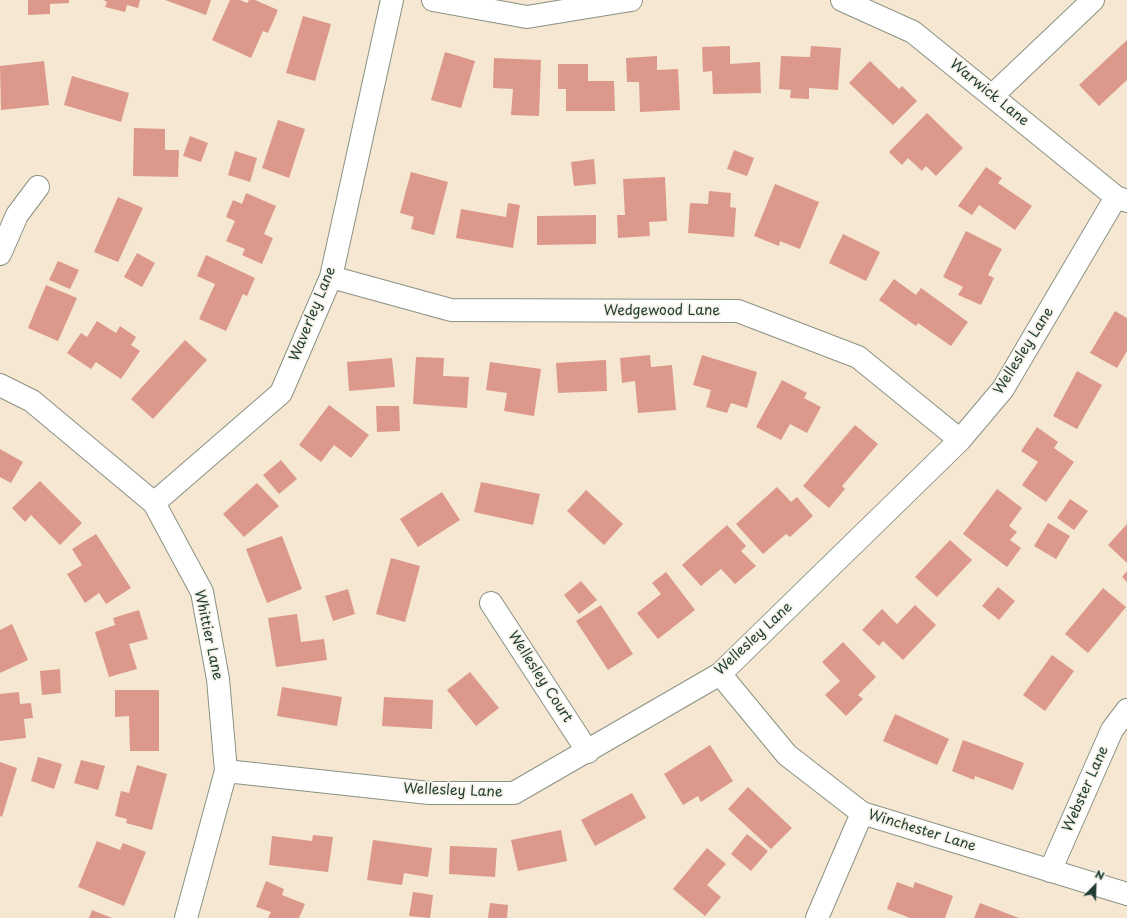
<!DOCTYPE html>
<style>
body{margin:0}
#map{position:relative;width:1127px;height:918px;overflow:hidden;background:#f5e7d2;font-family:"Playpen Sans",sans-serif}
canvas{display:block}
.north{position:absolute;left:1075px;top:866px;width:40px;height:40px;-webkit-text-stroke:3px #f7f3e8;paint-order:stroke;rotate:23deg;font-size:11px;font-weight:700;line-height:16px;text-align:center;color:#1f3d34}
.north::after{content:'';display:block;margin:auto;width:14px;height:18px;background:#1f3d34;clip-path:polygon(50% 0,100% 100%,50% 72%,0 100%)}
</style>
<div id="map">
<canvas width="1127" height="918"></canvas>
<div class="north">N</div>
</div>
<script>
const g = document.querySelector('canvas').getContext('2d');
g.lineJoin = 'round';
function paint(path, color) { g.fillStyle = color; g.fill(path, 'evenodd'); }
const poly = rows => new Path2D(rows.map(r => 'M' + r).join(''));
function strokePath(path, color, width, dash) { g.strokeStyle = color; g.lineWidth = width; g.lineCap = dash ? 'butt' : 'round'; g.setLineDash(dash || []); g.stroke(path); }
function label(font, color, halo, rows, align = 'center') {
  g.font = font + ' "Playpen Sans",sans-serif'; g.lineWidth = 3.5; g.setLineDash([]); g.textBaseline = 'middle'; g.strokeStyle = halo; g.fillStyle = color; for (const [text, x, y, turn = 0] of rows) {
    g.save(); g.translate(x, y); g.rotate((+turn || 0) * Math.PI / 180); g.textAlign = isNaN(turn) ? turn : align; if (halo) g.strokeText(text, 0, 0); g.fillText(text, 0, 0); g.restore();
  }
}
paint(poly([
 [28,0,69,0,69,3,50,4,50,14,28,15],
 [103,0,140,0,138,8,127,5,125,12,105,7,107,2],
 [165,0,211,0,206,15],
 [230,0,240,0,247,3,249,0,255,0,278,10,268,33,263,31,251,58,212,40],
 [303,16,331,24,315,81,286,73],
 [1127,40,1127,80,1099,106,1079,85],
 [730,46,730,64,760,62,761,93,713,94,712,71,703,72,702,47],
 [811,46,841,48,838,90,809,88,809,99,790,98,791,90,779,89,781,56,810,57],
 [445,52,475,61,461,108,431,100],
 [657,56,657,70,678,69,680,110,640,112,639,82,627,82,626,58],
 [494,58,541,60,539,116,511,115,513,89,493,88],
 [44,61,49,105,1,110,0,66],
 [870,61,899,89,902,86,917,101,893,125,849,83],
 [558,64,588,64,588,81,614,81,615,111,566,111,566,89,558,89],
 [72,76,129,93,121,122,64,105],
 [927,113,963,148,936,176,926,166,922,171,908,158,902,165,889,152],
 [278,120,305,129,289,178,262,168],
 [134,128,165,129,165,150,179,150,178,177,133,176],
 [190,136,208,143,201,162,183,156],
 [734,150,754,158,747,176,727,169],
 [235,151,257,158,250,182,228,175],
 [594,159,596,184,574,186,571,162],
 [986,167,1002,178,998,183,1032,206,1015,230,979,205,972,215,958,206],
 [411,172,448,182,434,235,411,229,414,217,400,213],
 [665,177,667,221,649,222,650,236,618,238,617,215,625,215,623,179],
 [775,184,819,202,800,249,780,241,779,246,754,236],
 [709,191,731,193,730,207,736,208,734,237,688,233,690,203,708,204],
 [246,193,276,206,264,234,273,238,262,264,242,255,245,249,226,241,235,221,226,217,233,200,242,204],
 [118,197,143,208,118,262,94,252],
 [508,203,520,205,513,248,456,238,461,209,506,217],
 [596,215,596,244,537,245,537,216],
 [966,231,1002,249,988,275,994,278,981,305,958,295,963,287,943,277],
 [843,234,880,252,866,281,829,263],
 [137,253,155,263,142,287,124,277],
 [206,255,255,278,247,296,243,294,226,331,199,319,215,284,197,276],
 [58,261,79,270,70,289,49,280],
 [894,279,916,295,921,288,968,322,951,346,918,323,916,326,879,300],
 [46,285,77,298,58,341,28,328],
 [1115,311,1127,318,1127,351,1117,368,1090,353],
 [97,321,116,333,120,326,136,337,131,345,140,351,121,379,96,362,91,369,67,353,81,333,87,337],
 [185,340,207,360,153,419,131,399],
 [650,355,651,367,672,365,676,410,638,413,635,381,622,383,620,358],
 [702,355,757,372,747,408,731,403,727,413,706,407,711,390,693,385],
 [416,357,444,358,443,376,469,377,467,408,413,404],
 [392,358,395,387,349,391,347,362],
 [606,360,607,391,558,393,556,363],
 [490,362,541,369,534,416,504,411,507,393,486,390],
 [1077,371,1102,385,1077,429,1053,416],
 [782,380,807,393,804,398,821,407,807,433,790,424,781,440,756,427],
 [329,405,369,435,351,458,334,445,321,462,299,445],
 [376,406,399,406,400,431,377,432],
 [855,425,878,444,842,486,845,489,829,508,803,486],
 [1037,427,1058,442,1054,448,1074,462,1046,502,1022,485,1038,462,1021,451],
 [0,449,23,462,11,483,0,477],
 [281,460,297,479,279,494,263,475],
 [40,481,82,523,60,545,31,515,25,522,12,508],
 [481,482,540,494,533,525,474,512],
 [257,483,279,506,244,537,223,514],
 [777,487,791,502,797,497,813,516,790,537,786,534,763,554,736,524],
 [997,489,1022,508,1009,526,1017,532,1010,540,1021,548,1007,567,963,534],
 [586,490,623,524,604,545,567,511],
 [442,492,460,520,418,547,400,519],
 [1070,499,1088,511,1074,530,1057,518],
 [1048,523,1070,536,1056,559,1034,546],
 [1127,524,1127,563,1108,545],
 [727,525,746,546,741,551,756,566,735,584,721,569,701,586,682,565],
 [96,534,131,588,106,604,99,593,85,603,67,574,82,565,72,549],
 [282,536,302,589,267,603,246,549],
 [950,540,972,560,937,597,915,577],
 [391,558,420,566,405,622,376,614],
 [1127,571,1127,582,1122,577],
 [666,572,695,610,658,639,637,613,661,594,652,583],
 [581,581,597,600,579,614,564,595],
 [998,587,1015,601,999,620,982,606],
 [1103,588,1126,607,1088,653,1065,634],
 [348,589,355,614,333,621,325,596],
 [601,605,633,654,608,670,576,621],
 [915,605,936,625,903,660,883,641,879,646,862,630,882,609,897,624],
 [139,610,148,639,129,644,137,669,109,677,95,632,115,625,113,618],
 [297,614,301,642,324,639,327,660,276,667,268,618],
 [12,624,28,660,0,673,0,630],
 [843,642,876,677,858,695,863,699,846,716,825,695,840,681,822,662],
 [1052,655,1074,671,1045,711,1023,695],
 [60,669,61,693,42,695,40,671],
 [470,672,499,708,476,726,447,690],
 [282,687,342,697,337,726,277,716],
 [115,690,159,690,159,751,130,751,129,716,115,717],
 [19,692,20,704,31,703,33,718,24,719,26,738,0,741,0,694],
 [384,697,433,700,432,729,382,726],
 [895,714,949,739,937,765,883,741],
 [963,740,1024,763,1013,790,975,776,974,780,952,771],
 [710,745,733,781,701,802,698,796,683,805,664,774],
 [38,757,62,764,54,789,31,781],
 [81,760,105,766,98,790,74,783],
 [0,762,17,768,2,817,0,816],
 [137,765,167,774,152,830,126,823,127,819,115,816,121,791,129,793],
 [748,787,792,828,771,849,728,809],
 [632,793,646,818,595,846,581,820],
 [561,830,567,861,518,871,511,840],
 [747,834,768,851,751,871,731,854],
 [313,835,333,837,328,872,269,865,272,836,312,841],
 [373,840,432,848,428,877,404,873,402,885,367,880],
 [97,841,120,850,123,843,146,852,124,906,78,887],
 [450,846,497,848,495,877,449,874],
 [707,848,726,864,707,885,721,897,705,916,673,889],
 [266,881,284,889,282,895,305,904,299,918,268,918,271,912,256,907],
 [897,882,913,888,915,882,953,896,945,918,910,918,887,909],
 [413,892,433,895,430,918,409,916],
 [490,903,508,905,507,918,488,918],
 [980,903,1019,918,974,918],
 [92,910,112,918,89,918]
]), '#dc998b');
const minor = poly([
 [433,0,527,17,631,0],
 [842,0,913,32,1116,197,1127,201],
 [992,96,1093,0],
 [0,254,17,215,38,187],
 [331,277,451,310,738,311,858,357,960,440],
 [0,385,32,401,154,503,202,592,218,679,226,771,186,918],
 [154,503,281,393,331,277,392,0],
 [491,603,588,752],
 [720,674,787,755,862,813,1127,894],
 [226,771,429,793,514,793,720,674,960,440,1003,389,1116,197],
 [1050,871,1112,730,1127,710],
 [817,918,862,813]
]);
strokePath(minor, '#8a9283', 24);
strokePath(minor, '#fff', 22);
label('14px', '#1f3d34', '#f7f3e8', [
 ["Warwick Lane",989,93,39],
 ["Wedgewood Lane",662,311],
 ["Waverley Lane",313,314,-68],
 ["Wellesley Lane",1024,351,-58],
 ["Whittier Lane",208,635,78],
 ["Wellesley Lane",754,639,-43],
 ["Wellesley Court",540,677,57],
 ["Webster Lane",1086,789,-66],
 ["Wellesley Lane",453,791,2],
 ["Winchester Lane",922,831,17]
]);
</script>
